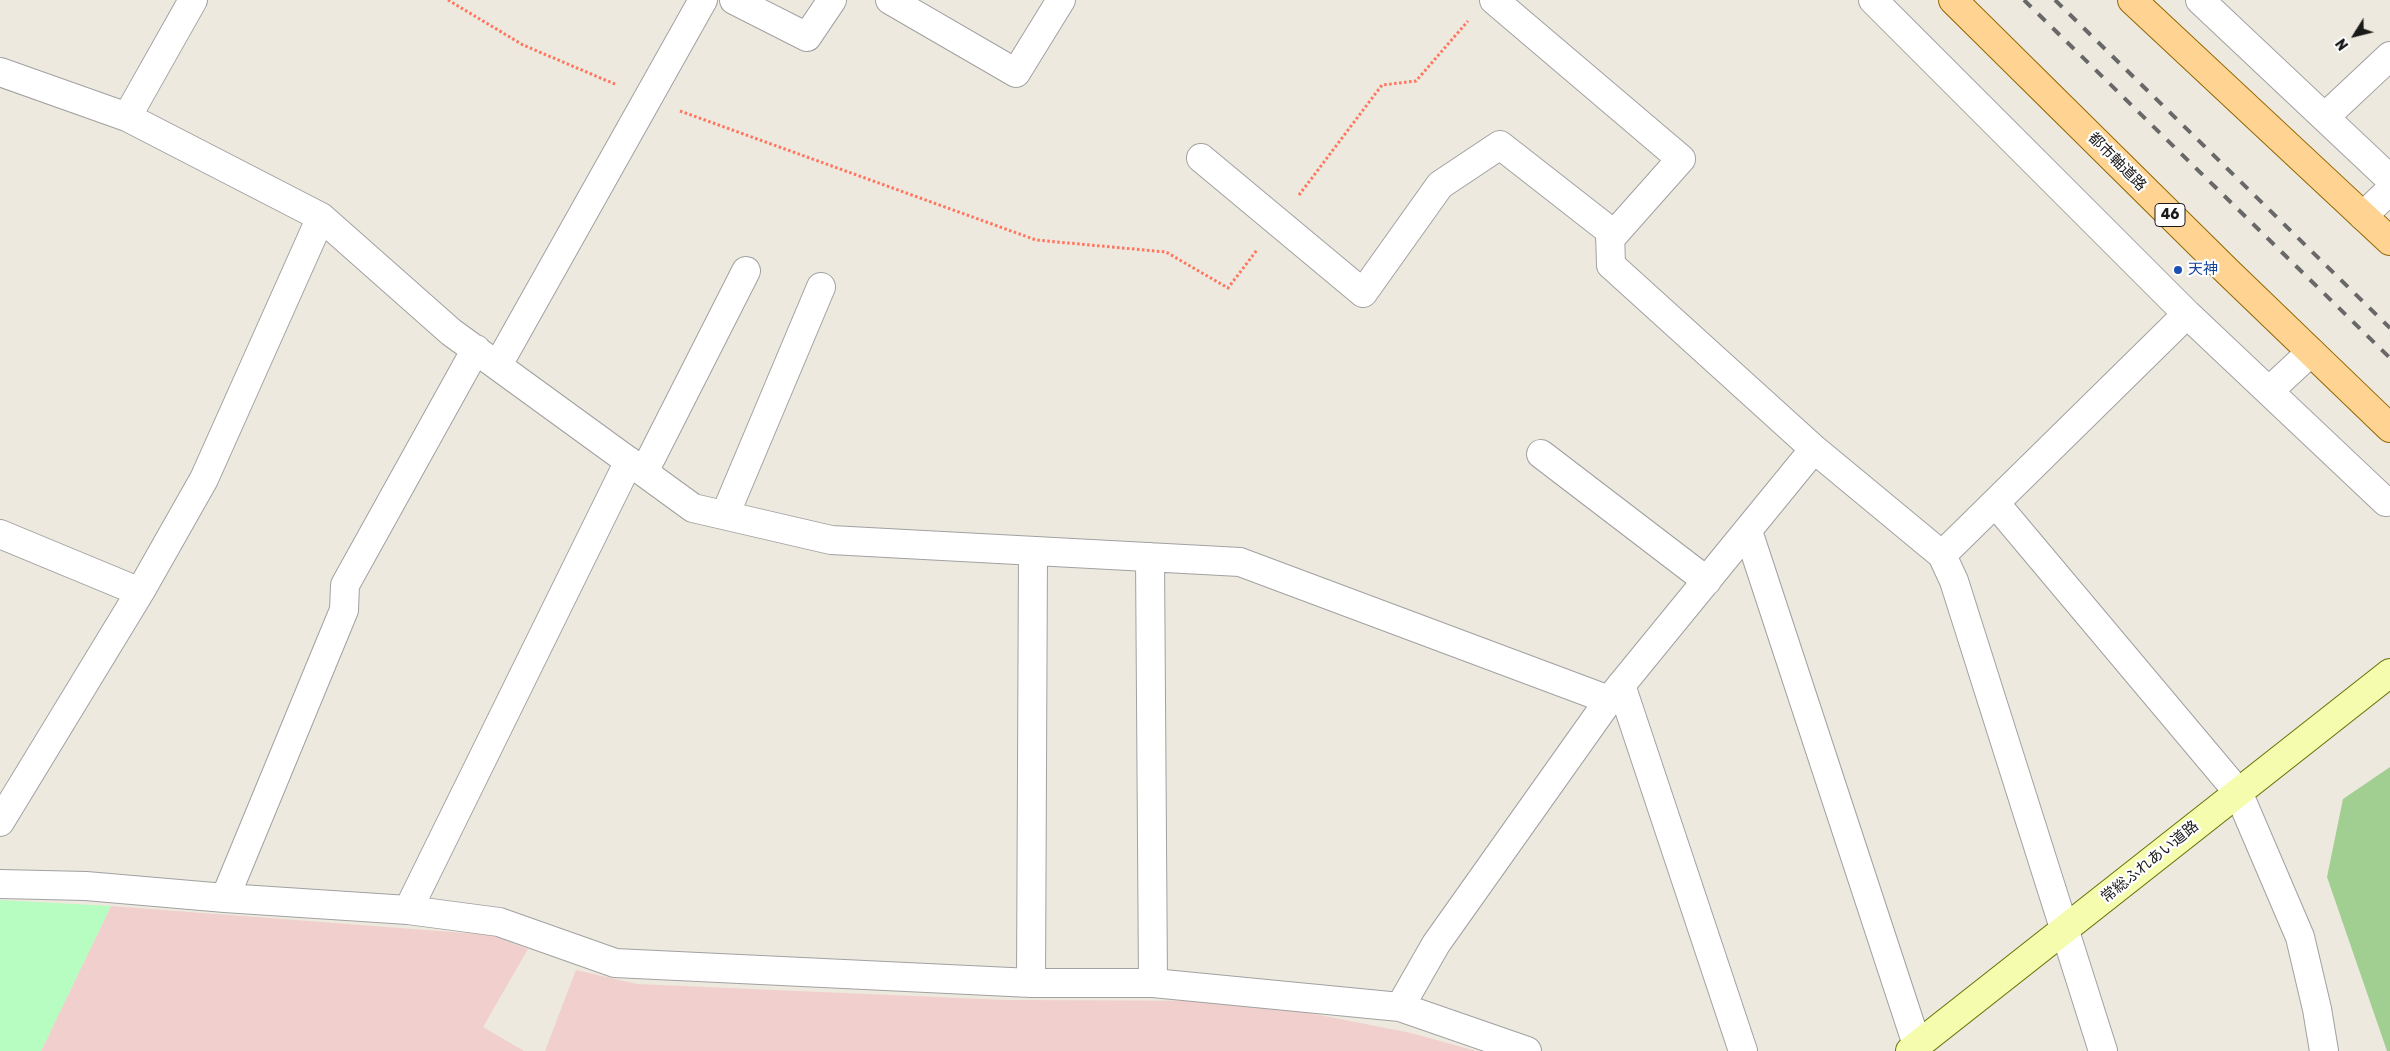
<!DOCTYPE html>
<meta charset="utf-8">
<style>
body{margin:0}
#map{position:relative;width:2390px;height:1051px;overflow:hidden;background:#ede9df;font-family:Rubik,sans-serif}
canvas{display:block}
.north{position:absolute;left:2330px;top:10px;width:50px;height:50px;-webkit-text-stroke:4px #fff;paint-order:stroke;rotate:234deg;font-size:14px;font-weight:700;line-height:20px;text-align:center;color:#1a1a1a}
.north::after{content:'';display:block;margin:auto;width:18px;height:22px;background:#1a1a1a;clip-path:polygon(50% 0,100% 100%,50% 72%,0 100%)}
</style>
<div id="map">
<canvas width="2390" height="1051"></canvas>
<div class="north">N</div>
</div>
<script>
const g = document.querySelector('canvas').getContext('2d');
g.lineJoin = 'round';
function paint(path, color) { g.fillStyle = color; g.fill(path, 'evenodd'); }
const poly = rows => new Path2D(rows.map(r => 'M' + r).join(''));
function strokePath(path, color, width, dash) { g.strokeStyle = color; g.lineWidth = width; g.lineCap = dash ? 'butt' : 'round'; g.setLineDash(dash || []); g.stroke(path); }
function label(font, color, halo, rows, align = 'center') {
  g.font = font + ' Rubik,"Noto Sans JP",sans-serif'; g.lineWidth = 4.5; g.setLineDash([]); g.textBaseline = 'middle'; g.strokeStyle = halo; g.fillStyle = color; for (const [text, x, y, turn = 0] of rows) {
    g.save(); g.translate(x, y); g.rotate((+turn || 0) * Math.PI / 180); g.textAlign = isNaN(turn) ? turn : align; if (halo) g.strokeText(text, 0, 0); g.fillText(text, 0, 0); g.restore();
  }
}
paint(poly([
 [111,906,491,935,528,949,483,1027,524,1051,41,1051],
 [576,970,637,984,1005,1000,1248,1001,1411,1033,1476,1051,545,1051]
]), '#f0cfcc');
paint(poly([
 [2390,767,2390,1051,2387,1051,2327,877,2343,799]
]), '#a1cf91');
paint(poly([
 [0,900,111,906,41,1051,0,1051]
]), '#b7fcc0');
const street = poly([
 [734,0,807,37,832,0],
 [890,0,1016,73,1061,0],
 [1494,0,1681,159,1610,239],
 [1873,0,2187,314,2386,502],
 [2200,0,2390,179],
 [0,72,127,117,321,217,451,332,693,508,831,540,1240,562,1609,700],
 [127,117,193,0],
 [2325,117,2390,56],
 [1201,158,1363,293,1440,185,1500,145,1610,231,1611,265,1814,449,1942,555,1954,581,2103,1051],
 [2363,216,2390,190],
 [498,365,703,0],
 [2269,391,2311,352],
 [1541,454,1707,581],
 [644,472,746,271],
 [1996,504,2238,792,2300,937,2317,1009,2324,1051],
 [725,515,821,287],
 [1748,531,1919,1051],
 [0,534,140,592],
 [1942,555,2187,314],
 [1150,557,1153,983],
 [1621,685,1743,1051],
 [0,822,140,592,204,479,321,217],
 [0,884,86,886,225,898,408,910,499,922,615,963,1031,983,1153,983,1400,1007,1527,1051],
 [225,898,344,610,345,585,476,349],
 [408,910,629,461],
 [1031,983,1033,551],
 [1400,1007,1436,944,1609,700,1814,449]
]);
const secondary = poly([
 [1910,1051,2390,673]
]);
const primary = poly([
 [1953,0,2228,272,2390,428],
 [2132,0,2390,241]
]);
strokePath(street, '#a1a1a1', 30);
strokePath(secondary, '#627300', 30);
strokePath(primary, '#916700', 30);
strokePath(poly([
 [448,0,523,45,617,85],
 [680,111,1036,240,1166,252,1228,288,1257,250],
 [1299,195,1382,85,1416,81,1468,21]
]), '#ff755e', 3, [2.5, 2.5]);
strokePath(street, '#fff', 28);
strokePath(secondary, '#f5fcae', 28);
strokePath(primary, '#ffd492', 28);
strokePath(poly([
 [2024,0,2390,358],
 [2055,0,2390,328]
]), '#686868', 4, [10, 10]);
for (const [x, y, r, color] of [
 [2178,270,5,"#1a4fb4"]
]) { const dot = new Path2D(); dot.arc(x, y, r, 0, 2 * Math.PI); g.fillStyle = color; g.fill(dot); strokePath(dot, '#fff', 2); }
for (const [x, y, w] of [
 [2170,215,30]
]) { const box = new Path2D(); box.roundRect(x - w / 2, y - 11.5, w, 23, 4); g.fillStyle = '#fff'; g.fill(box); strokePath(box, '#1a1a1a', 1); }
label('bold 14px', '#1a1a1a', null, [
 ["46",2170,215]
]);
label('15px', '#1a1a1a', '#fff', [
 ["都市軸道路",2117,162,45],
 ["常総ふれあい道路",2150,862,-39]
]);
label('15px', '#164399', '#fff', [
 ["天神",2188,270]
], 'left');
</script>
